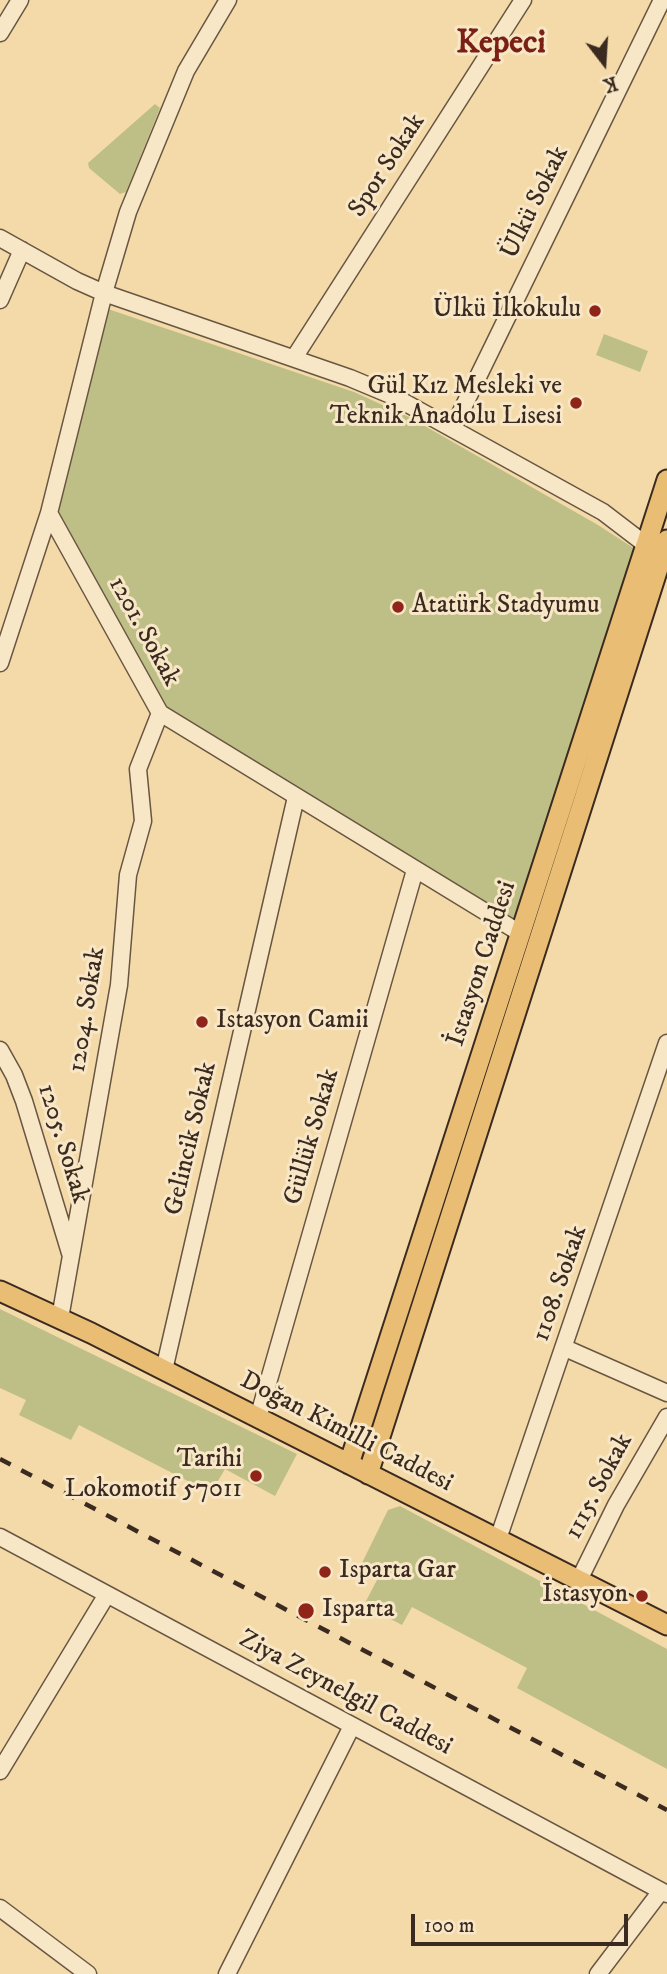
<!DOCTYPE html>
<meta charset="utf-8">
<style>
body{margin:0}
#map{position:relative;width:667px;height:1974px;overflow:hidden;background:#f4daa9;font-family:"IM FELL DW Pica",serif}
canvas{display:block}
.north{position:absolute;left:569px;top:28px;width:70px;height:70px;-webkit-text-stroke:5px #f8e7c7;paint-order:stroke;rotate:163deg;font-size:19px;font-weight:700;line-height:28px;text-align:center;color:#3a2a20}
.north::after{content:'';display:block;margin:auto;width:24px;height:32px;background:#3a2a20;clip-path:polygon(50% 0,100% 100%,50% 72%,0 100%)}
.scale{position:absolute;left:411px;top:1914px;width:217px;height:32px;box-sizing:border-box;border:4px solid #3a2a20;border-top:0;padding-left:9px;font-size:21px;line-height:24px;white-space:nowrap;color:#3a2a20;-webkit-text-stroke:5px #f8e7c7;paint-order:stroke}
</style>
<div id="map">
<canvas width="667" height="1974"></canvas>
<div class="north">K</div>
<div class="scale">100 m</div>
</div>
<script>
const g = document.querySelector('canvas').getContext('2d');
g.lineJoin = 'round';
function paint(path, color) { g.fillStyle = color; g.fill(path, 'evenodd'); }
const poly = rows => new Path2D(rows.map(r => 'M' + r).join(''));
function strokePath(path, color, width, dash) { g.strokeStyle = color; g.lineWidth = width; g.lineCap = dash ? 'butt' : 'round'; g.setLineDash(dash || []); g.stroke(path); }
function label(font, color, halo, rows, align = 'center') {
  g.font = font + ' "IM FELL DW Pica",serif'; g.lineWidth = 6; g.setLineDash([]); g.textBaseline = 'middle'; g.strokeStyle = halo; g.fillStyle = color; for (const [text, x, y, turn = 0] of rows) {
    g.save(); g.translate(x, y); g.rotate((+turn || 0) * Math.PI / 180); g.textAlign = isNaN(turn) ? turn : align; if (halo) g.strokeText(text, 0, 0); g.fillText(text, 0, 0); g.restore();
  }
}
paint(poly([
 [155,104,160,108,126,192,120,194,89,168,88,163],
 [108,309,354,392,409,417,598,525,635,549,516,921,165,709,55,514],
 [604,334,648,351,640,372,596,355],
 [0,1309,297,1454,275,1496,225,1469,211,1493,79,1425,71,1440,19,1415,26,1400,0,1388],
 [400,1506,667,1649,667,1769,517,1688,527,1668,412,1607,402,1625,364,1605,378,1578,359,1569,388,1510]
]), '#bebf86');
const minor = poly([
 [228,0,186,71,128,212,104,293,49,513,160,713,520,933],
 [0,33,20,0],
 [0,238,77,281,104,293,350,378,393,396,603,512,654,551],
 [0,300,22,250],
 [294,358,523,0],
 [453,428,662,0],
 [0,663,49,513],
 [0,1050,14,1075,24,1101,70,1253],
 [60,1318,119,985,128,875,143,821,138,769,160,713],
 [565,1348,667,1393],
 [164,1370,296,797],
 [258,1418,415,870],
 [0,1537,667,1894],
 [498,1539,667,1043],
 [579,1580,616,1505,667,1417],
 [0,1771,106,1596],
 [0,1908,88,1974],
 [227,1974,352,1726],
 [598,1974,661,1891]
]);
const major = poly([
 [0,1291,91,1333,667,1625],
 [349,1464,667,480],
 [368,1474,667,540]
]);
strokePath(minor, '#685642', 19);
strokePath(major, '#3a2a20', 23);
strokePath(minor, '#f8e7c7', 16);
strokePath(major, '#eabd74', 19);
strokePath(poly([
 [0,1459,667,1810]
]), '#3a2a20', 4.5, [12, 12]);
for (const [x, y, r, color] of [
 [595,311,7,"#8f2418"],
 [576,403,7,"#8f2418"],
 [398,607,7,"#8f2418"],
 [202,1022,7,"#8f2418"],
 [256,1476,7,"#8f2418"],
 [325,1572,7,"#8f2418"],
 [642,1596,7,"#8f2418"],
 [306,1611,9,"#8f2418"]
]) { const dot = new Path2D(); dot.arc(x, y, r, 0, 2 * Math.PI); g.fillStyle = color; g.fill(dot); strokePath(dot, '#f8e7c7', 2.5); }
label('26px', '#3a2a20', '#f8e7c7', [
 ["Spor Sokak",388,166,-57],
 ["Ülkü Sokak",536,203,-64],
 ["1201. Sokak",143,632,61],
 ["İstasyon Caddesi",483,964,-72],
 ["1204. Sokak",88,1010,-81],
 ["Güllük Sokak",313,1137,-74],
 ["Gelincik Sokak",192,1139,-77],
 ["1205. Sokak",62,1144,73],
 ["1108. Sokak",561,1284,-71],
 ["Doğan Kimilli Caddesi",346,1433,27],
 ["1115. Sokak",600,1487,-62],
 ["Ziya Zeynelgil Caddesi",345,1694,28]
]);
label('26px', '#3a2a20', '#f8e7c7', [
 ["Ülkü İlkokulu",581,311],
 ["Gül Kız Mesleki ve",562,388],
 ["Teknik Anadolu Lisesi",562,418],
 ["Atatürk Stadyumu",412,607,"left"],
 ["Istasyon Camii",216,1022,"left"],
 ["Tarihi",242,1461],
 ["Lokomotif 57011",242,1491],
 ["Isparta Gar",339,1572,"left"],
 ["İstasyon",628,1596],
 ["Isparta",322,1611,"left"]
], 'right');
label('bold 33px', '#7a1f14', '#f8e7c7', [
 ["Kepeci",501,45]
]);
</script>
